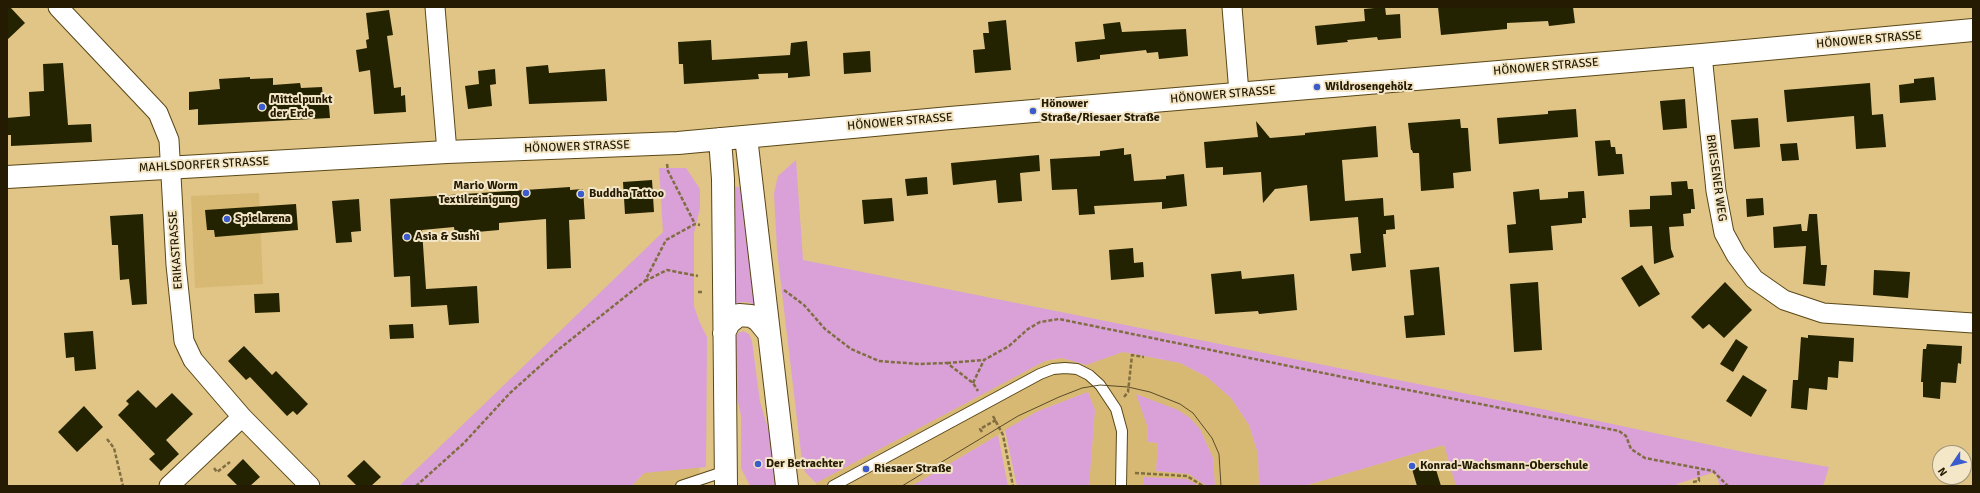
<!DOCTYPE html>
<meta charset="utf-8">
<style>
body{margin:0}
#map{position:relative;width:1980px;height:493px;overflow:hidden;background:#e0c586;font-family:Signika,sans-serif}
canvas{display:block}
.frame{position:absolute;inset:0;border:8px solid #251b02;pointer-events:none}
.north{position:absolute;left:1932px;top:445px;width:40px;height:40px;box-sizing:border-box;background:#f4e7c8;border:1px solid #a19579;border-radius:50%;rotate:235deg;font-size:11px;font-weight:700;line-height:16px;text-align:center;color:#251b02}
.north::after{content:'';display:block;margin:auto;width:14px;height:18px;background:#3a5ccd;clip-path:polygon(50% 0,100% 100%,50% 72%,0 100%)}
</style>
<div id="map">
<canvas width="1980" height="493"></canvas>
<div class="frame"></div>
<div class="north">N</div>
</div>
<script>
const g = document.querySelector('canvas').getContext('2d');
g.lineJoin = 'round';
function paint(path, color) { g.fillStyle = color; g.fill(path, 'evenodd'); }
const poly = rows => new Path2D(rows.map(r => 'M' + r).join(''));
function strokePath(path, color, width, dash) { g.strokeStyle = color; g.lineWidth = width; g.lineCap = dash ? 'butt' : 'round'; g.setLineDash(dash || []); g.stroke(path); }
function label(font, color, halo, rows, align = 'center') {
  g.font = font + ' Signika,sans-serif'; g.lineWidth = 4; g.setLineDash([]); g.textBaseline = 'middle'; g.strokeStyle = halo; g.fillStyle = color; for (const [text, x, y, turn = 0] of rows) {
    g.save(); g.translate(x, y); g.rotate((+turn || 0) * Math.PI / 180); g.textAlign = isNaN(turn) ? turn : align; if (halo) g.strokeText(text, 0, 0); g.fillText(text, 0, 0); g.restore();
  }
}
paint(poly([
 [259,193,263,284,195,288,191,196],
 [1123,352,1180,363,1207,377,1231,398,1249,425,1258,454,1259,486,1215,486,1213,458,1200,429,1190,418,1137,394,1148,428,1147,442,1158,443,1156,471,1189,474,1208,486,1144,477,1144,486,1089,486,1095,410,1088,392,1038,411,912,486,816,486,816,483,1045,361,1062,358,1086,365],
 [1444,445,1456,486,1304,486],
 [699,454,700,486,632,486,659,457]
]), '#d7b973');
paint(poly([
 [796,160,803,260,1542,409,1748,453,1829,467,1823,486,1720,486,1715,472,1677,484,1677,486,1456,486,1444,445,1304,486,1259,486,1258,454,1249,425,1231,398,1207,377,1180,363,1123,352,1086,365,1062,358,1045,361,816,483,805,472,801,453,777,250,774,193,778,176],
 [659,168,686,168,700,189,700,208,694,233,694,306,699,321,707,337,706,467,644,473,632,486,399,486,663,232],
 [733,187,742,187,756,309,751,303,744,302,737,303,733,309],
 [743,331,749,334,752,341,760,402,770,435,775,486,750,486,741,468,741,416,733,378,734,339,738,333],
 [1088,392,1095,410,1089,486,1017,486,1005,430,1038,411],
 [1136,394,1178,410,1190,418,1200,429,1213,458,1215,486,1205,485,1189,474,1156,471,1158,443,1147,442,1148,428],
 [998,435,1008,486,912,486],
 [1144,477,1187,479,1199,486,1144,486]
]), '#d9a1d8');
paint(poly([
 [7,7,10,7,25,23,7,40],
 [1385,7,1386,15,1400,14,1401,38,1378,40,1377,37,1347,40,1348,42,1317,45,1315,26,1365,21,1364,9],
 [1438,7,1573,7,1575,23,1549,26,1548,21,1507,23,1507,29,1441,35],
 [389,10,393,35,387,36,394,88,401,87,401,96,405,95,406,112,374,114,370,70,359,72,356,50,367,48,366,40,369,39,366,13],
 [1006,20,1011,70,975,73,973,50,985,49,983,33,989,33,988,22],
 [1120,22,1122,32,1186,29,1188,56,1159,59,1158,52,1147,53,1146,50,1100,55,1100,59,1077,62,1075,42,1105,39,1103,24],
 [711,40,712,60,790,55,791,43,807,41,810,76,788,78,788,73,758,74,759,79,684,84,683,64,679,64,678,42],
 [870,51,871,72,844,74,843,53],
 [63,63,68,125,91,124,92,142,11,146,11,135,7,135,7,118,30,116,29,92,44,91,43,64],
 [548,65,549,73,605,69,607,101,529,104,526,67],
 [495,69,496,84,490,85,492,106,468,109,465,86,479,84,478,71],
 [250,77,250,79,273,78,273,85,300,83,301,88,322,87,323,98,329,106,330,118,198,125,198,109,189,110,189,92,220,89,219,79],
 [1934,77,1936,100,1900,103,1899,85,1914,83,1914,79],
 [1870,83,1872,115,1883,114,1886,147,1856,149,1854,116,1787,122,1784,90],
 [1685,99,1687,128,1663,130,1660,101],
 [1576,109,1578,137,1499,144,1497,118,1548,114,1548,111],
 [1758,118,1760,147,1734,149,1731,120],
 [1460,119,1461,128,1468,128,1471,171,1453,173,1454,188,1421,191,1419,153,1413,153,1412,150,1411,150,1408,123],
 [1256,121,1270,138,1305,135,1305,133,1376,126,1378,157,1342,160,1345,201,1383,198,1384,216,1394,215,1395,229,1386,230,1386,234,1383,234,1386,267,1352,271,1350,254,1361,253,1358,217,1310,221,1307,185,1275,189,1263,203,1261,172,1223,175,1223,167,1206,168,1204,142,1258,137],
 [1610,140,1611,147,1615,147,1616,154,1622,154,1624,174,1598,176,1595,141],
 [1797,143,1799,160,1782,161,1780,144],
 [1124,148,1124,155,1131,154,1134,181,1166,179,1166,176,1184,174,1187,206,1162,209,1162,202,1094,206,1095,214,1079,215,1077,189,1052,190,1050,159,1100,156,1100,151],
 [1039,155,1040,171,1020,173,1022,201,998,203,996,180,953,185,951,163],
 [927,177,928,194,907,196,905,179],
 [652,180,654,212,625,214,623,182],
 [1687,181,1688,189,1693,189,1695,209,1691,209,1691,213,1683,214,1684,226,1669,227,1671,249,1674,257,1654,264,1652,226,1630,227,1629,210,1650,209,1650,196,1672,195,1671,182],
 [570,187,570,190,583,189,585,219,569,220,571,268,547,269,546,219,499,223,499,230,455,234,454,227,422,230,426,289,477,286,479,323,449,325,447,305,411,307,410,276,394,277,390,199],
 [1539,189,1540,200,1568,198,1568,192,1584,191,1586,218,1582,218,1582,223,1551,226,1553,250,1509,253,1507,225,1516,224,1513,192],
 [892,198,894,221,864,224,862,200],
 [1763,198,1764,215,1747,217,1746,199],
 [359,199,361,231,351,232,352,242,336,243,332,201],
 [296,204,298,230,215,237,214,230,207,230,205,210],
 [143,214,147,304,132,305,129,279,120,280,118,245,112,245,110,216],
 [1809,214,1817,214,1821,265,1827,265,1825,286,1803,284,1806,246,1774,248,1773,227,1801,224,1802,231,1807,231],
 [1133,248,1134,263,1143,262,1144,277,1111,280,1109,250],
 [1642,265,1660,294,1639,307,1621,278],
 [1439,267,1445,335,1406,338,1404,316,1414,315,1410,270],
 [1874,270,1910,272,1908,298,1873,295],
 [1241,271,1242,279,1294,274,1297,310,1259,314,1258,311,1215,314,1211,274],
 [1538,282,1542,350,1514,352,1510,284],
 [1725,282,1752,310,1724,338,1709,324,1703,329,1691,317],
 [279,293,280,312,255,313,254,294],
 [413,324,414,338,390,339,389,325],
 [93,331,96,369,75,371,74,357,66,358,64,333],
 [1808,335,1854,338,1853,362,1839,361,1838,378,1828,377,1827,390,1809,388,1807,410,1791,408,1793,380,1798,380,1801,337,1808,338],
 [1736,339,1748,347,1733,372,1720,364],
 [1927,344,1962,346,1961,364,1958,363,1956,383,1941,382,1940,399,1923,397,1923,382,1921,382,1923,349,1926,349],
 [244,346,272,375,276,371,308,404,297,415,293,411,287,416,250,377,246,380,228,361],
 [1743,375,1767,390,1751,417,1726,401],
 [138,390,156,408,172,393,193,414,166,440,179,454,161,471,149,459,155,454,118,415,129,404,126,401],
 [84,406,103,427,77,452,58,432],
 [243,459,260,477,250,486,238,486,227,475],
 [364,460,381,477,371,486,357,486,347,476],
 [1434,463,1441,486,1417,486,1412,469]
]), '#242301');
const lane = poly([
 [681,486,726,471],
 [833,486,1040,374,1053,369,1065,368,1077,369,1089,375,1100,385,1116,409,1122,431,1121,486]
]);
const street = poly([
 [58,7,158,113,169,140,176,265,184,341,193,360,242,417,310,486],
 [435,7,447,152],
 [1232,7,1239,93],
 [1702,55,1716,191,1724,233,1736,255,1754,279,1784,300,1823,313,1973,323],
 [169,486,242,417]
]);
const secondary = poly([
 [746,137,787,486],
 [720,139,723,179,726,486],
 [7,177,447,152,678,143,950,118,1702,55,1973,30],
 [724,333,729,323,739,315,751,316,758,320,767,331]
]);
strokePath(lane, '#5a4718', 12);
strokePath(street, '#5a4718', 21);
strokePath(secondary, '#5a4718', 24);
strokePath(poly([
 [667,164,668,171,695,224],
 [645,281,667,270,698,276],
 [784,290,804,305,825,329,851,349,879,361,919,364,947,363,973,383,978,391],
 [698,292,704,292],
 [947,363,984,360],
 [973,383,984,360,1009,346,1028,329,1040,322,1059,319,1377,384,1619,431,1626,436,1631,449,1645,458,1713,471,1728,486],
 [1124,397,1128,392,1132,355,1144,357],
 [993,416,1003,435,1013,486],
 [982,432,980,429,996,420],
 [107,439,114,448,123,486],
 [214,468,217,472,230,462],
 [1135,473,1187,476,1203,486],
 [1693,482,1699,481,1698,468],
 [416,486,464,443,510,393,559,349,645,281,666,240,695,224,700,225]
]), '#806e42', 2.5, [4, 2]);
strokePath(lane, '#fff', 10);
strokePath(street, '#fff', 19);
strokePath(secondary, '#fff', 22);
strokePath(poly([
 [902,486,1018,416,1059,397,1082,388,1100,385,1128,387,1150,392,1180,404,1193,413,1212,438,1219,454,1221,486]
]), '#5a4b27', 1);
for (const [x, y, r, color] of [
 [1317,87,4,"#3a5ccd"],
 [262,107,4,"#3a5ccd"],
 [1033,111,4,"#3a5ccd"],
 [526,193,4,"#3a5ccd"],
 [581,194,4,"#3a5ccd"],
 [227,219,4,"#3a5ccd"],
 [407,237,4,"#3a5ccd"],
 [758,464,4,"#3a5ccd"],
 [1412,466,4,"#3a5ccd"],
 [866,469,4,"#3a5ccd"]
]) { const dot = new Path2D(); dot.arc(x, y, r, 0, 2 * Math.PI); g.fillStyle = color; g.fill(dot); strokePath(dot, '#f4e7c8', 1.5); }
label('12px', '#251b02', '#f4e7c8', [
 ["HÖNOWER STRASSE",1869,40,-5],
 ["HÖNOWER STRASSE",1546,67,-5],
 ["HÖNOWER STRASSE",1223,95,-5],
 ["HÖNOWER STRASSE",900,122,-5],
 ["HÖNOWER STRASSE",577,147,-2],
 ["MAHLSDORFER STRASSE",204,165,-3],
 ["BRIESENER WEG",1716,178,82],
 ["ERIKASTRASSE",176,250,-94]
]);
label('bold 12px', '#251b02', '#f4e7c8', [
 ["Wildrosengehölz",1325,87],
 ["Mittelpunkt",270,100],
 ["der Erde",270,114],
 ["Hönower",1041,104],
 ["Straße/Riesaer Straße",1041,118],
 ["Mario Worm",518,186,"right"],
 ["Textilreinigung",518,200,"right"],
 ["Buddha Tattoo",589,194],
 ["Spielarena",235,219],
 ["Asia & Sushi",415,237],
 ["Der Betrachter",766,464],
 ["Konrad-Wachsmann-Oberschule",1420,466],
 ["Riesaer Straße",874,469]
], 'left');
</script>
